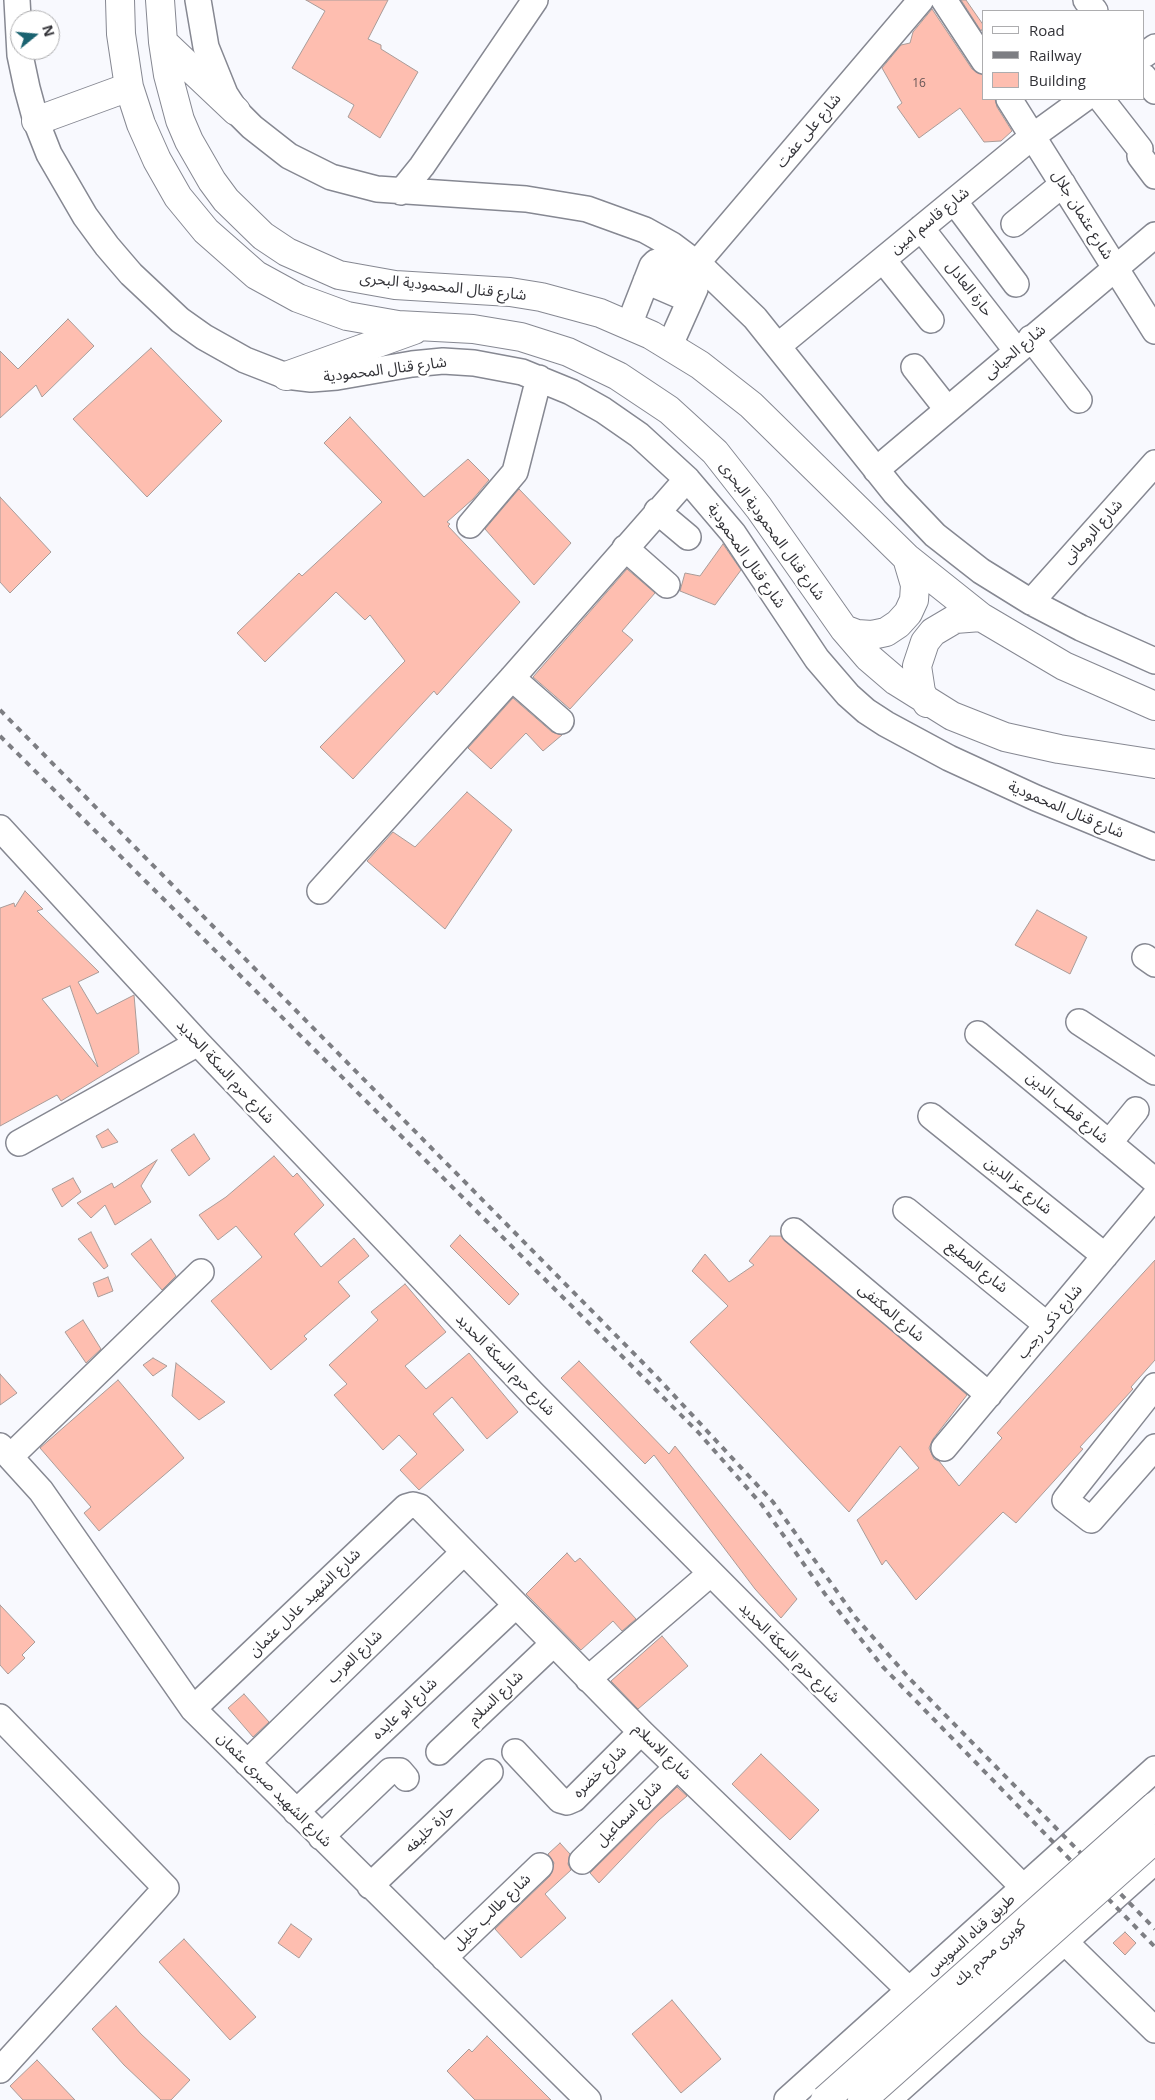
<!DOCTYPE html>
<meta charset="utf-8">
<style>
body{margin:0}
#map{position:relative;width:1155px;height:2100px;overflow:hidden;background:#f8f9fe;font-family:"Open Sans",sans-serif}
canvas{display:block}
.legend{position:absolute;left:982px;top:10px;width:162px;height:90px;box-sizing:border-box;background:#fff;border:1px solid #adadaf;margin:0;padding:6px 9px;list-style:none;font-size:15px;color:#333338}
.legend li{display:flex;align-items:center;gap:10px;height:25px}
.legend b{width:25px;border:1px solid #adadaf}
.north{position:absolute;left:10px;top:10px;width:50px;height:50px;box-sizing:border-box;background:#fff;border:1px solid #adadaf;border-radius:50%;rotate:73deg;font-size:14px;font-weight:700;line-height:20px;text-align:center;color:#333338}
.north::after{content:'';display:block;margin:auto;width:18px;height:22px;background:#196270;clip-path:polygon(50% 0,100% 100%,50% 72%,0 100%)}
</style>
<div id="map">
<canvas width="1155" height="2100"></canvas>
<ul class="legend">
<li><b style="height:6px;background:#fff"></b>Road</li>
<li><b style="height:6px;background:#7d7e83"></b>Railway</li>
<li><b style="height:14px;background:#febeb0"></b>Building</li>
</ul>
<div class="north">N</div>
</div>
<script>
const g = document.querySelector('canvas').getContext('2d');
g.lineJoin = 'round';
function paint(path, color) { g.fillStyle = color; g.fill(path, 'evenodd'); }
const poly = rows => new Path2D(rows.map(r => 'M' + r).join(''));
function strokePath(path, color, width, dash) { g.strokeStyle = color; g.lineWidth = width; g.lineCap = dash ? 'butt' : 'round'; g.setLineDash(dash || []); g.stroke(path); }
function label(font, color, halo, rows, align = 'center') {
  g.font = font + ' "Open Sans","Noto Sans Arabic",sans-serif'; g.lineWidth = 5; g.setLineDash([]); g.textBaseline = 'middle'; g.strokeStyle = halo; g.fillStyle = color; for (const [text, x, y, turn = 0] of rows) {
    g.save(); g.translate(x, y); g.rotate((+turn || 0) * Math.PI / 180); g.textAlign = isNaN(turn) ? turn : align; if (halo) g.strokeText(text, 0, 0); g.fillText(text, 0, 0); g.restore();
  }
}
const building = poly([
 [306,0,388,0,368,39,381,45,381,49,418,72,380,138,348,117,354,105,292,68,325,11,306,0],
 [961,0,966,0,984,26,981,31,961,0],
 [932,9,972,69,984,75,984,99,995,99,997,107,1012,131,1001,141,984,142,960,108,919,138,897,107,902,103,882,68,901,45,910,43,913,32,932,9],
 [68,319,94,346,42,397,36,385,0,418,0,351,18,369,68,319],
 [151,348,222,421,147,497,73,419,151,348],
 [350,417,424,497,468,459,489,480,473,499,447,522,450,524,448,526,520,602,437,695,434,691,353,779,320,747,405,661,370,615,365,620,336,592,265,662,237,633,299,573,302,576,382,502,324,443,350,417],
 [519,489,571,543,534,585,485,529,519,489],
 [0,497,51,552,10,593,0,582,0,497],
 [723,544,741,570,715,605,680,591,685,573,700,576,723,544],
 [627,569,655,593,622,631,633,640,570,709,533,677,627,569],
 [513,698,552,732,562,735,543,751,526,733,491,769,468,748,513,698],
 [467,792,512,830,445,929,367,861,393,832,415,847,467,792],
 [25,891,43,909,37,911,99,972,78,982,97,1014,134,995,139,1053,61,1101,57,1095,0,1126,0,908,14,903,15,907,25,891],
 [70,986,98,1067,42,999,70,986],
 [1037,910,1087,937,1070,974,1015,945,1037,910],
 [108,1129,118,1142,102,1148,96,1136,108,1129],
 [194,1134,210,1159,189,1176,171,1150,194,1134],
 [274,1156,293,1177,297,1173,324,1205,294,1234,321,1267,354,1238,369,1256,338,1282,350,1296,304,1336,307,1339,271,1370,211,1301,262,1257,236,1226,218,1240,199,1215,226,1197,274,1156],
 [157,1160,141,1186,151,1202,115,1225,105,1205,91,1218,77,1203,112,1183,114,1188,157,1160],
 [73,1178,81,1192,62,1207,52,1189,73,1178],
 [91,1232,108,1266,104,1269,78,1239,91,1232],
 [460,1235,519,1294,509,1305,450,1246,460,1235],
 [770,1236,781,1236,967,1395,933,1439,929,1448,934,1459,939,1461,959,1486,1002,1438,997,1433,1155,1260,1155,1360,1131,1387,1133,1389,1080,1447,1083,1449,1016,1523,1003,1512,916,1600,886,1560,882,1565,857,1520,919,1468,900,1446,849,1512,690,1342,728,1306,692,1271,705,1254,729,1282,754,1265,749,1261,770,1236],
 [151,1239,176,1276,162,1290,131,1254,151,1239],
 [108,1277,113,1291,98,1297,93,1283,108,1277],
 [405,1284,446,1332,405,1366,426,1389,469,1353,518,1412,487,1439,452,1397,433,1414,464,1450,419,1490,400,1470,417,1454,399,1435,383,1450,334,1395,347,1384,329,1365,378,1320,371,1312,405,1284],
 [83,1320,101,1349,86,1363,65,1332,83,1320],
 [153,1358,167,1366,153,1376,143,1365,153,1358],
 [579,1361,669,1454,675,1446,797,1599,781,1618,755,1589,654,1455,645,1464,561,1378,579,1361],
 [176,1363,225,1402,199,1420,172,1396,176,1363],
 [0,1374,17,1393,0,1405,0,1374],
 [118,1380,184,1458,99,1531,84,1513,91,1507,40,1448,118,1380],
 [567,1553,575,1562,580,1558,636,1619,622,1631,613,1621,581,1650,526,1594,567,1553],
 [0,1605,35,1642,22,1655,25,1658,8,1674,0,1665,0,1605],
 [662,1636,688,1666,638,1709,611,1681,662,1636],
 [244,1694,269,1722,253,1737,228,1708,244,1694],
 [761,1754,819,1810,790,1840,732,1784,761,1754],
 [677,1787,687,1796,659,1820,599,1883,590,1873,677,1787],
 [560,1843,570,1854,568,1864,571,1870,545,1894,566,1918,521,1958,495,1929,550,1876,554,1863,548,1854,560,1843],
 [291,1924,312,1939,299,1958,278,1943,291,1924],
 [1125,1932,1136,1943,1125,1955,1113,1943,1125,1932],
 [184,1939,256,2017,230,2040,159,1962,184,1939],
 [672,2000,721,2059,681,2093,632,2034,672,2000],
 [116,2006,141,2034,190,2080,171,2100,161,2100,124,2065,92,2029,116,2006],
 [487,2036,551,2100,475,2100,447,2071,469,2049,472,2052,487,2036],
 [37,2060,75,2100,23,2100,10,2086,37,2060]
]);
paint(building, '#febeb0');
strokePath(building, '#a99c99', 1);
const minor = poly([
 [17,0,20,55,27,88,36,121,49,154,85,216,107,246,131,274,180,320,204,337,245,360,286,376,311,379,337,377,412,364,443,361,474,363,522,372,571,392,603,410,639,435,687,479,733,533,817,659,848,695,866,711,886,724,949,758,1036,798,1155,847],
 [198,0,206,47,225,94,236,111,252,127,289,156,331,177,377,189,526,199,587,209,645,230,672,245,704,269,755,318,895,493,935,535,981,571,1031,602,1081,628,1155,661],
 [944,0,984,61],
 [1086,0,1095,11],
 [1144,55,1155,47],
 [1144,77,1155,91],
 [1009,99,1155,331],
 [1101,99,1140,149],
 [1140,156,1155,176],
 [401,192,422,166,535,0],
 [954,201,1016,284],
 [1014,224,1063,184],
 [921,228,1016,350],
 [883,260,931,320],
 [697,263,921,0],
 [646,281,690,300],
 [629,325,652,266,656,262,662,261,691,276,695,282,695,289,670,345],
 [1031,338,1079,400],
 [778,346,1033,136,1084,99],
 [914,367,947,409],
 [876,470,1155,235],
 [657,511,688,537],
 [470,525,515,472,539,378],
 [625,548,667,585],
 [1031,602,1155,463],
 [512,678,561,721],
 [0,828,198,1043,533,1394,1024,1888],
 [320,891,512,678,687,479],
 [1145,957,1155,964],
 [1079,1022,1155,1072],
 [978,1034,1155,1181],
 [931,1116,1105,1256],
 [19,1143,198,1043],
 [1109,1143,1136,1110],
 [906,1210,1047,1325],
 [794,1231,989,1395],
 [1155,1386,1065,1500,1091,1520,1155,1447],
 [0,1446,41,1491,193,1709,588,2100],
 [944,1448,1155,1196],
 [11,1456,201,1272],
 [588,1679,710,1574],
 [193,1709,406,1507,413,1505,420,1507,641,1732,909,1990],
 [0,1717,166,1888,0,2070],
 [439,1752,553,1644],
 [515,1752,560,1800,567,1802,574,1799,641,1732],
 [247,1763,464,1552],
 [296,1812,515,1606],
 [321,1837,390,1771,400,1771,406,1778],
 [582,1861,677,1767],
 [370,1886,490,1772],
 [1066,1943,1155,2030],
 [444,1958,540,1866],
 [787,2100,1155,1769],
 [888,2100,1155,1861]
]);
const major = poly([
 [120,0,121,34,129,87,141,124,157,160,178,197,206,231,256,275,298,298,347,316,398,325,473,329,521,337,568,352,618,376,669,410,715,452,759,508,844,629,868,657,896,681,952,716,1005,737,1059,749,1155,764],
 [160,0,163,42,168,75,180,120,189,141,212,181,226,200,263,236,287,252,339,275,395,285,510,292,541,297,600,313,651,335,700,365,751,405,907,558,981,617,1064,666,1155,706],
 [163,42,236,111],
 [36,121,129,87],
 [286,376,414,330],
 [844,629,857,634,872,635,886,632,898,624,908,613,914,600,915,585,907,558],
 [927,703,921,692,917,666,925,642,933,632,955,619,981,617]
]);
strokePath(minor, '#868892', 28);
strokePath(major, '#868892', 30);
strokePath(minor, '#fff', 25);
strokePath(major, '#fff', 28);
strokePath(poly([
 [0,710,656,1376,773,1502,856,1618,909,1678,1155,1929],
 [0,736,698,1432,762,1505,825,1594,883,1667,1155,1947]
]), '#7d7e83', 4, [6, 6]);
const highwayBridge = poly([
 [825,2100,1155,1806],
 [862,2100,1155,1839]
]);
strokePath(highwayBridge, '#868892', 30, []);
strokePath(highwayBridge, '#fff', 28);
label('12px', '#665656', null, [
 ["16",919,84]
]);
label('15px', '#333338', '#fff', [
 ["شارع على عفت",809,131,-50],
 ["شارع عثمان جلال",1082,215,58],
 ["شارع قاسم امين",930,221,-39],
 ["شارع قنال المحمودية البحرى",443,287,6],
 ["حارة العادل",969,289,52],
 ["شارع الحيانى",1015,352,-40],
 ["شارع قنال المحمودية",385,370,-7],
 ["شارع قنال المحمودية البحرى",772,531,54],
 ["شارع الرومانى",1093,532,-48],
 ["شارع قنال المحمودية",746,556,55],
 ["شارع قنال المحمودية",1066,810,23],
 ["شارع حرم السكة الحديد",225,1072,47],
 ["شارع قطب الدين",1067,1108,40],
 ["شارع عز الدين",1018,1186,39],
 ["شارع المطيع",977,1267,39],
 ["شارع المكتفى",891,1313,40],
 ["شارع ذكى رجب",1050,1322,-50],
 ["شارع حرم السكة الحديد",505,1365,46],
 ["شارع الشهيد عادل عثمان",305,1603,-44],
 ["شارع حرم السكة الحديد",789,1653,45],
 ["شارع العرب",355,1657,-44],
 ["شارع السلام",496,1698,-44],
 ["شارع ابو عايده",405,1709,-43],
 ["شارع الاسلام",662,1752,44],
 ["شارع خضره",600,1772,-44],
 ["شارع الشهيد صبرى عثمان",274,1790,45],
 ["شارع اسماعيل",629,1814,-45],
 ["حارة خليفه",430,1829,-44],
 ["شارع طالب خليل",492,1912,-44],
 ["طريق قناه السويس",971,1935,-42],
 ["كوبرى محرم بك",990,1953,-42]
]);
</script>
